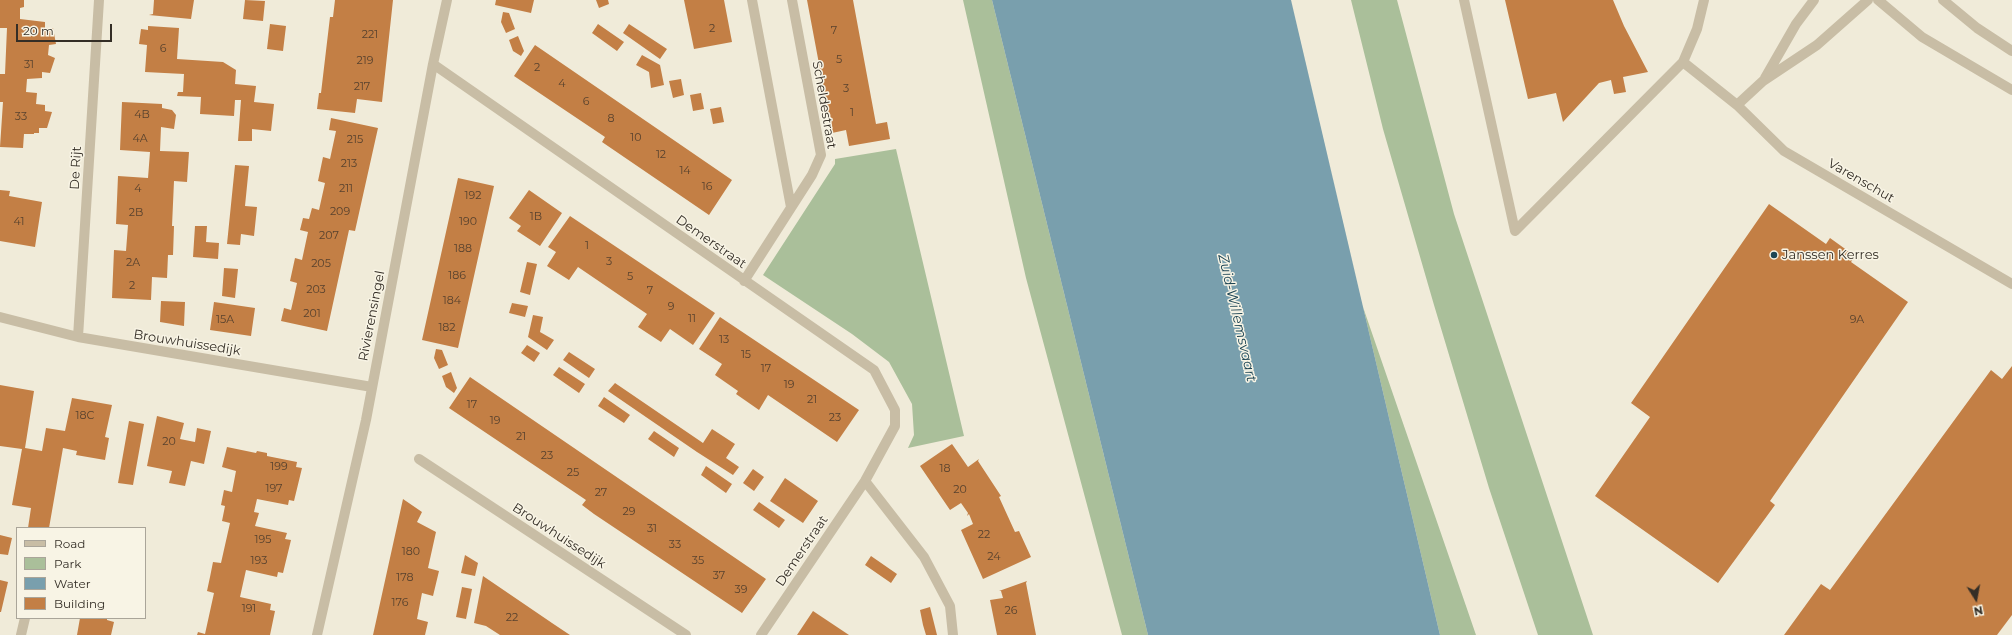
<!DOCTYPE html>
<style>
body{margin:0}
#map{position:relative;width:2012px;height:635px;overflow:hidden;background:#f0ebd9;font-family:Montserrat,sans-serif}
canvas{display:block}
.legend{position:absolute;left:16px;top:527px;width:130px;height:92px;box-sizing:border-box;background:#f8f4e5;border:1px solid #aaa599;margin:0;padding:5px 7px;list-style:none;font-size:12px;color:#342e26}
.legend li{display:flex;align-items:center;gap:8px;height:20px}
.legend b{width:20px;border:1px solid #aaa599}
.north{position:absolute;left:1956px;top:579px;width:40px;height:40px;-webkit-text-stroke:3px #f8f4e5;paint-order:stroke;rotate:169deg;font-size:11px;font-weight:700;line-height:16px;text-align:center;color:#342e26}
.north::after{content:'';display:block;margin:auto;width:14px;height:18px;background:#342e26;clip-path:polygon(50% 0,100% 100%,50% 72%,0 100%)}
.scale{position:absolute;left:16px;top:24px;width:96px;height:18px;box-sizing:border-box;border:2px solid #342e26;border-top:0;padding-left:5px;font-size:12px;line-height:14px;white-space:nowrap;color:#342e26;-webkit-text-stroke:3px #f8f4e5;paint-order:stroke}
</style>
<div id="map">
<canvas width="2012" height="635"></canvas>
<ul class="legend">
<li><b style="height:5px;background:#c8bda5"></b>Road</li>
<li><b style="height:11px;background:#aabf9a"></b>Park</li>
<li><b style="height:11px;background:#799fad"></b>Water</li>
<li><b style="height:11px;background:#c37f45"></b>Building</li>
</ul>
<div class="north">N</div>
<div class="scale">20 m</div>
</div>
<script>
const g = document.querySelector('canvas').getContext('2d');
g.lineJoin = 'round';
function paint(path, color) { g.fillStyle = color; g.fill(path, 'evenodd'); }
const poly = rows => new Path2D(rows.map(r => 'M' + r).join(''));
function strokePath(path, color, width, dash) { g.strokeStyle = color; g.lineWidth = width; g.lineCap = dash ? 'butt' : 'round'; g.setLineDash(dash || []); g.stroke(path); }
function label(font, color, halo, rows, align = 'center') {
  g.font = font + ' Montserrat,sans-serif'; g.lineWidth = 3; g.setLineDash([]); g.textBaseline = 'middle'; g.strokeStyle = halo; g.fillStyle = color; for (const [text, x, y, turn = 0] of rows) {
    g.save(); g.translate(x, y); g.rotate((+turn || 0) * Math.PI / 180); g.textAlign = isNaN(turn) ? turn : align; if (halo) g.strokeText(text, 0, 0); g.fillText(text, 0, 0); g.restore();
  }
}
paint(poly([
 [963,0,992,0,1148,635,1122,635,1026,278],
 [1351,0,1397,0,1454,214,1593,635,1538,635,1489,488,1434,305,1383,129],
 [896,149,964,436,908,448,914,435,912,404,889,362,852,334,763,275,835,164,835,159],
 [1363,307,1476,635,1440,635]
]), '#aabf9a');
paint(poly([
 [992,0,1291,0,1440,635,1148,635]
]), '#799fad');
paint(poly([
 [0,0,24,0,24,7,20,8,20,19,45,22,45,28,53,28,56,44,49,45,48,55,55,58,50,73,42,72,42,78,27,79,26,92,37,93,36,104,45,105,45,111,52,112,47,128,39,128,39,133,34,133,34,134,24,134,23,148,0,147,3,102,0,102,0,74,5,74,7,28,0,28],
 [154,0,194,0,191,19,149,15,153,14],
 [245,0,265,1,263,21,243,19],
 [335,0,393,0,382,102,357,99,355,113,317,109,319,93,321,93,330,17,333,17],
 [496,0,534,0,531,13,495,5],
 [596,0,608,0,609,4,599,8],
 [684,0,724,0,732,42,694,49],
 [807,0,853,0,876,124,887,122,890,139,849,146,846,130,832,133],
 [1505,0,1613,0,1624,26,1648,72,1623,77,1626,92,1614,94,1611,80,1599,83,1563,122,1556,93,1528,99],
 [503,12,509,13,515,29,506,33,501,22],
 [270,24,286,26,283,51,267,49],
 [598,24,624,42,617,51,592,33],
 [629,24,667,49,660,59,623,33],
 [148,26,179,28,177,59,223,62,236,70,235,84,256,86,254,102,274,104,271,131,252,129,252,141,238,141,241,100,235,100,234,116,200,114,201,97,177,96,178,92,183,92,184,74,145,72,147,45,139,44,141,29,148,30],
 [518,36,524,51,521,56,513,51,509,40],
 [535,45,732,180,709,215,602,142,605,137,514,76],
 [642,55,660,65,664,85,651,88,649,72,636,65],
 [681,79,684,95,673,98,669,81],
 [701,93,704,109,693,111,690,95],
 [122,102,162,104,162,108,172,110,176,115,174,129,161,127,160,151,189,152,187,182,174,181,172,226,174,226,173,255,168,255,167,278,152,277,151,300,112,298,114,250,126,251,128,225,116,224,118,176,148,178,150,152,120,150],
 [721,107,724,122,713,124,710,109],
 [331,118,378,128,355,231,349,230,327,331,281,321,284,308,291,310,294,297,297,283,290,281,295,258,302,260,308,232,300,230,303,218,309,219,312,208,319,210,325,183,318,181,323,157,330,159,336,131,329,130],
 [235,165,249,166,245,206,257,207,254,236,241,234,240,245,227,244],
 [458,178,494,186,458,348,422,340],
 [0,190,10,191,9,196,42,202,35,247,0,241],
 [529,190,562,213,540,246,517,231,521,226,509,218],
 [1769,204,1826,244,1830,238,1855,256,1851,262,1908,302,1770,501,1775,505,1718,583,1595,496,1650,417,1631,403],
 [570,216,715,313,693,345,670,329,661,342,638,327,647,314,578,267,569,280,547,266,556,252,548,247],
 [195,226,207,226,206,242,219,243,218,259,193,257],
 [527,262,537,264,530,295,520,292],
 [224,268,238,269,235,298,222,296],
 [161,301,185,302,184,326,160,322],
 [214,302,255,308,251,336,210,330],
 [512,303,528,306,525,317,509,313],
 [533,315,543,317,540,332,554,340,547,350,528,337],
 [720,317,859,410,837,442,768,395,759,410,736,394,738,391,715,375,722,364,699,349],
 [527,345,540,353,534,362,521,353],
 [436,349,442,350,448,365,439,369,434,358],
 [569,352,595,369,589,378,563,360],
 [2012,366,2012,615,1997,635,1784,635,1821,584,1830,590,1991,370,2002,379],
 [559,367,585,384,579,393,553,375],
 [451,372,457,388,454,393,446,387,442,376],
 [470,377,766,579,742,613,594,514,582,505,586,500,449,408],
 [615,383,703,443,712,429,735,444,726,458,739,467,733,475,697,452,608,391],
 [0,385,34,391,25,448,42,451,46,428,65,431,72,398,112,405,105,437,109,438,105,460,76,455,77,451,63,448,49,528,28,528,31,508,12,505,22,449,0,446],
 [604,397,630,415,624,423,598,406],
 [157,416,184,423,180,439,195,442,197,428,211,431,204,464,191,461,185,486,169,483,172,471,147,466],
 [129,421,144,424,133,485,118,483],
 [654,431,679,448,674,457,648,439],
 [952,444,968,467,979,459,978,461,1001,496,999,497,1015,532,1019,531,1031,557,983,579,961,530,973,524,969,514,967,516,968,513,961,503,950,510,920,466],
 [227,447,256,453,257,451,267,453,267,456,297,462,296,467,302,468,294,501,289,500,288,505,257,499,254,512,259,513,255,526,287,533,285,539,291,540,283,573,278,572,277,577,246,570,240,597,271,604,270,610,275,611,270,635,197,635,198,632,205,634,214,593,207,591,210,577,213,562,221,563,230,523,222,521,225,506,221,505,224,490,232,492,236,471,222,467],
 [706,466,732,484,726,493,701,475],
 [753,469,764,477,754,491,743,483],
 [785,478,818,501,803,523,770,501],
 [403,499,422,512,417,522,436,532,428,568,439,571,433,596,422,593,417,619,428,622,425,635,373,635],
 [759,502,785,520,779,528,753,510],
 [0,535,12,538,8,555,0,554],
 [465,555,478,563,475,576,461,573],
 [871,556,897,574,891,583,865,565],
 [483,576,552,623,570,635,500,635,486,626,474,623],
 [0,580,8,582,1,612,0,612],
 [1027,581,1026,583,1036,635,997,635,990,600,1003,598,1001,591,999,591],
 [462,587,472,589,466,619,456,617],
 [930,607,937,635,926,635,923,625,920,610],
 [813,611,849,635,797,635],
 [80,618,107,618,107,620,114,622,111,635,77,635]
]), '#c37f45');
strokePath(poly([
 [752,0,791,207],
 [1464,0,1515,231,1683,62,1697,29,1704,0],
 [1878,0,1922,37,2012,90],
 [1943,0,1977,28,2012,51],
 [1683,62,1737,105,1784,151,2012,284],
 [433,64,874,370,895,410,895,426,865,481,761,635],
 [1765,78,1796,24,1814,0],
 [1737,105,1763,81,1817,45,1868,0],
 [744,281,812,175,821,155,792,0],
 [0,317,78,337,372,387],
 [78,337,99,0],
 [419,459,686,635],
 [865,481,924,557,950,606,953,635],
 [21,635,25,618],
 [317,635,366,420,433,64,447,0]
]), '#c8bda5', 10);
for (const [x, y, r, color] of [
 [1774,255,4,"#1d4554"]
]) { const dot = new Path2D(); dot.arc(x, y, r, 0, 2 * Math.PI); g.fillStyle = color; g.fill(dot); strokePath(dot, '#f8f4e5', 1.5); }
label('11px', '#58422e', null, [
 ["2",712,29],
 ["7",834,31],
 ["221",370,35],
 ["6",163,49],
 ["5",839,60],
 ["219",365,61],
 ["31",29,65],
 ["2",537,68],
 ["4",562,84],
 ["217",362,87],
 ["3",846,89],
 ["6",586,102],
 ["1",852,113],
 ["4B",142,115],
 ["33",21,117],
 ["8",611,119],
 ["10",636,138],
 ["4A",140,139],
 ["215",355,140],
 ["12",661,155],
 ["213",349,164],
 ["14",685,171],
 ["16",707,187],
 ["4",138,189],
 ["211",346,189],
 ["192",473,196],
 ["209",340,212],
 ["2B",136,213],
 ["1B",536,217],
 ["41",19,222],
 ["190",468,222],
 ["207",329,236],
 ["1",587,246],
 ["188",463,249],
 ["3",609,262],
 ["2A",133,263],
 ["205",321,264],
 ["186",457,276],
 ["5",630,277],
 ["2",132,286],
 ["203",316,290],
 ["7",650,291],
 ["184",452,301],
 ["9",671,307],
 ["201",312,314],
 ["11",692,319],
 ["15A",225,320],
 ["9A",1857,320],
 ["182",447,328],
 ["13",724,340],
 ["15",746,355],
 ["17",766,369],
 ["19",789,385],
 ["21",812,400],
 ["17",472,405],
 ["18C",85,416],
 ["23",835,418],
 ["19",495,421],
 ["21",521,437],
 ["20",169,442],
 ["23",547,456],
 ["199",279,467],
 ["18",945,469],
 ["25",573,473],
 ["197",274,489],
 ["20",960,490],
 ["27",601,493],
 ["29",629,512],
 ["31",652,529],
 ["22",984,535],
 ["195",263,540],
 ["33",675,545],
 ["180",411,552],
 ["24",994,557],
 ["193",259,561],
 ["35",698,561],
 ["37",719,576],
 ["178",405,578],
 ["39",741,590],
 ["176",400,603],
 ["191",249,609],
 ["26",1011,611],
 ["22",512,618]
]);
label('13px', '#342e26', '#f8f4e5', [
 ["Scheldestraat",824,105,80],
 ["De Rijt",76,168,-87],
 ["Varenschut",1861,181,30],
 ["Demerstraat",711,242,35],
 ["Rivierensingel",372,316,-79],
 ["Brouwhuissedijk",187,343,9],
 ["Brouwhuissedijk",559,536,33],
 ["Demerstraat",802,551,-56]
]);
label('13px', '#342e26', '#f8f4e5', [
 ["Janssen Kerres",1782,255]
], 'left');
label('italic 14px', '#1d4554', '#f8f4e5', [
 ["Zuid-Willemsvaart",1237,318,77]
]);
</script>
